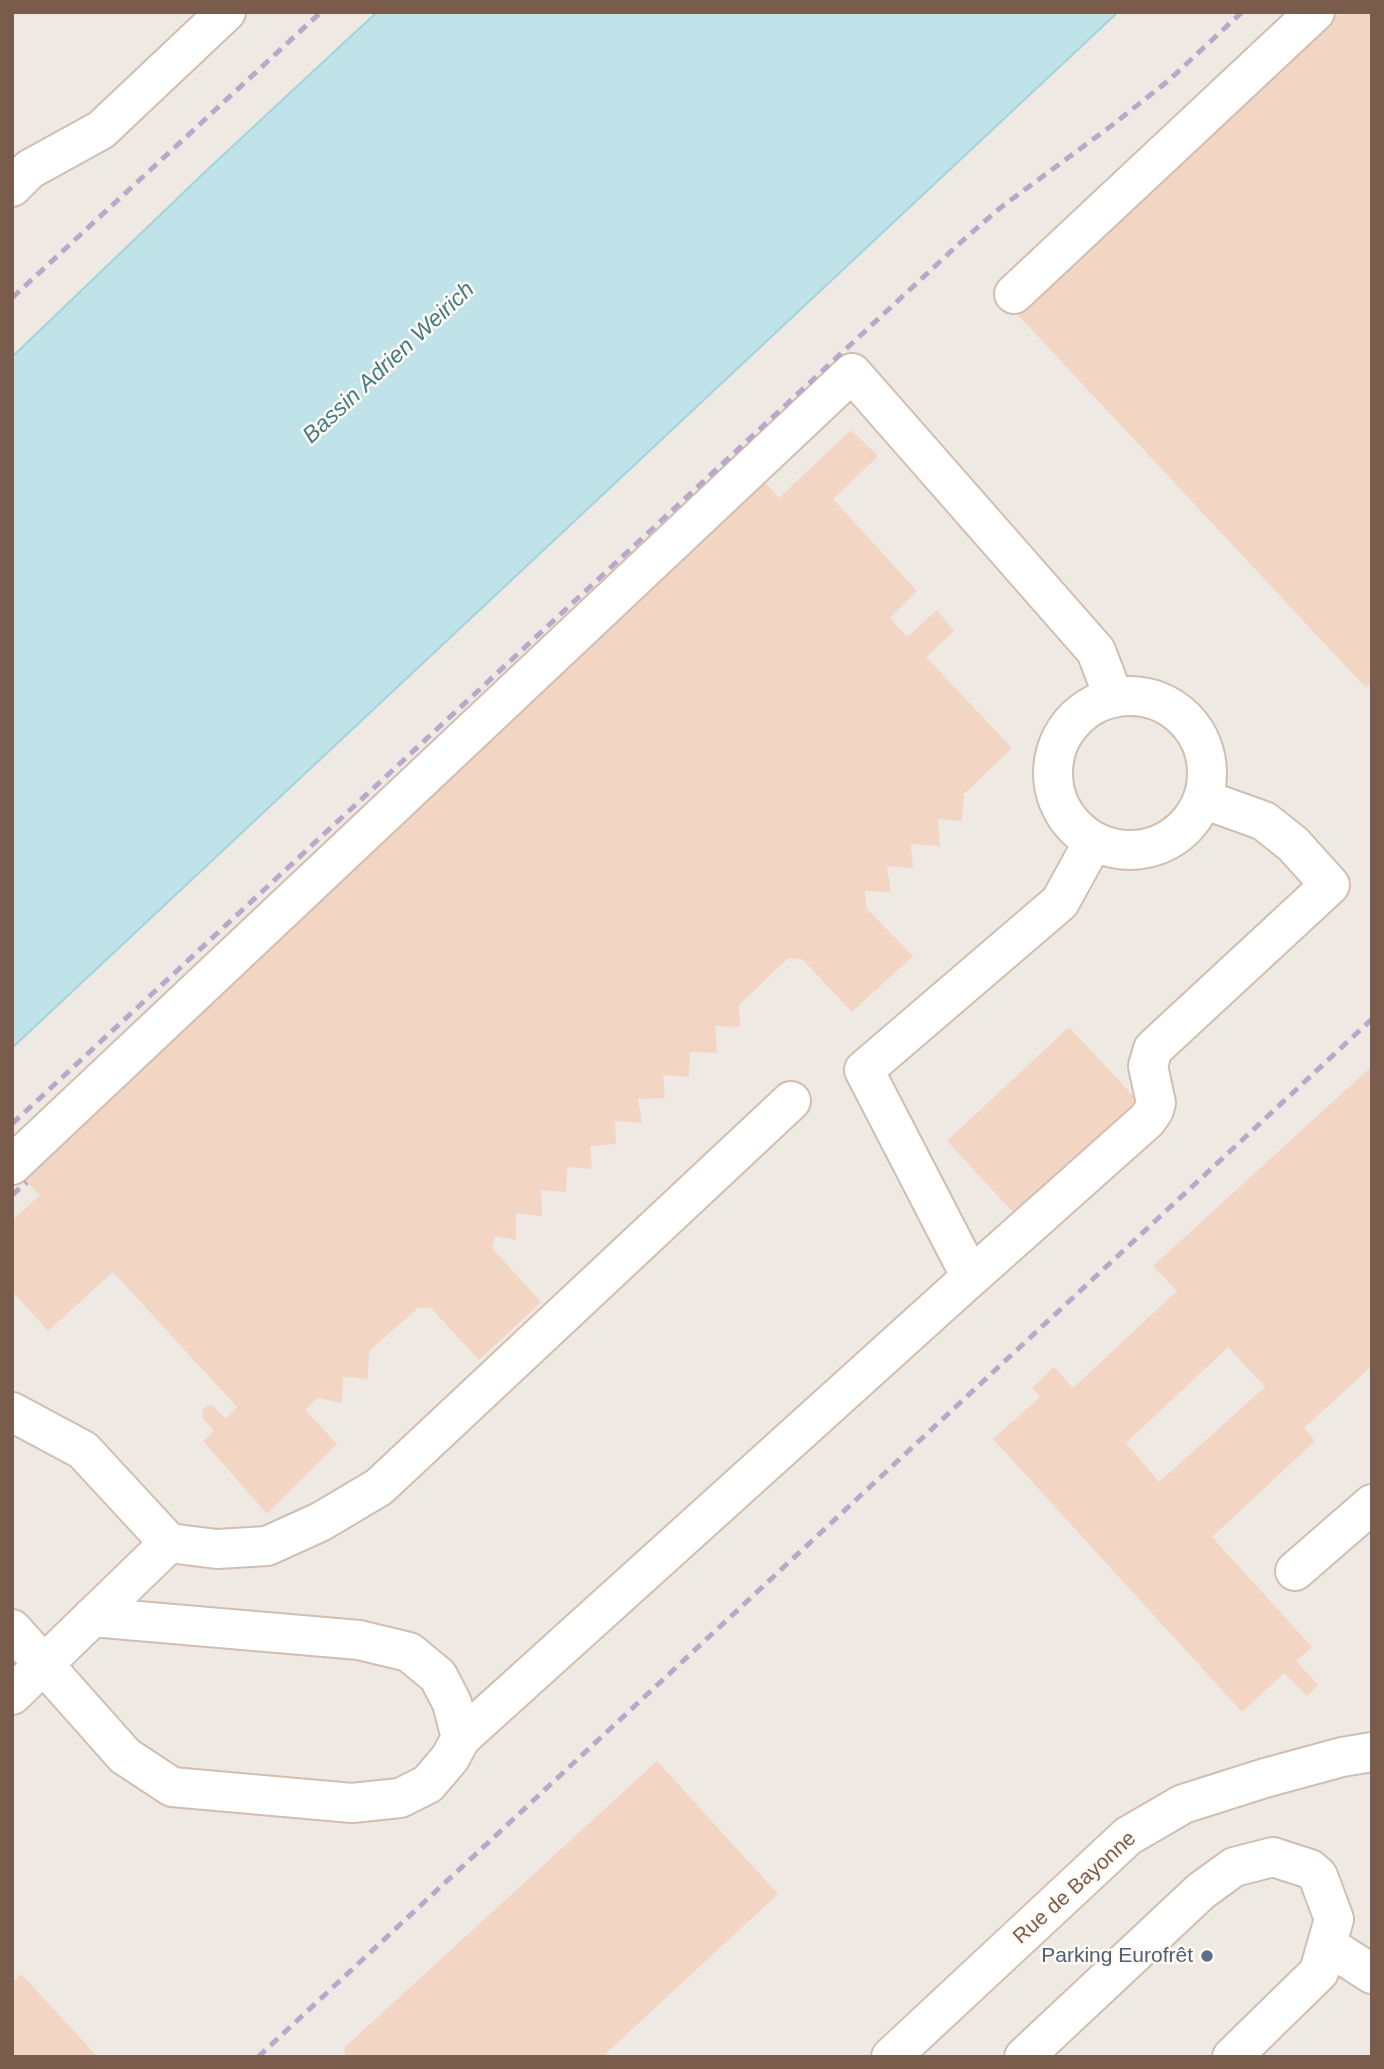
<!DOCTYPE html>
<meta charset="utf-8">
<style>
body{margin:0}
#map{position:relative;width:1384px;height:2069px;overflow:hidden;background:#fdf6ec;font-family:Helvetica,sans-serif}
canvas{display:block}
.frame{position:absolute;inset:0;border:14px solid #7a5c4d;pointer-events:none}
</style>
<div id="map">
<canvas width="1384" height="2069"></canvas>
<div class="frame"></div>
</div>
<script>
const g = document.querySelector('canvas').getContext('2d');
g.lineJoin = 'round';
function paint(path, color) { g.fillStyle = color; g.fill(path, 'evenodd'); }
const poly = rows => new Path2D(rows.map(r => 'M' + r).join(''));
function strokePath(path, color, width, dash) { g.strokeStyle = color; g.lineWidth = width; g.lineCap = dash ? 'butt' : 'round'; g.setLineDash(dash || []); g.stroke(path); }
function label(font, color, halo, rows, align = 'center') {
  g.font = font + ' Helvetica,sans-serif'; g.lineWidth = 5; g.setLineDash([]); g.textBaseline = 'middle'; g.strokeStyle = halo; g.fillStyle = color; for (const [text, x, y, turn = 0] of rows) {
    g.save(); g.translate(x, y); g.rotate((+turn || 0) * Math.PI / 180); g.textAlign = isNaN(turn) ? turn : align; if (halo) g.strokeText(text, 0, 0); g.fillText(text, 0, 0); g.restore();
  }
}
paint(poly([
 [12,12,1372,12,1372,2057,12,2057]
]), '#efe9e4');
const water = poly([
 [377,12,1118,12,12,1048,12,357,207,170,377,12]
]);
paint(water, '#bfe3e8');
strokePath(water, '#a5d3da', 2);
paint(poly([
 [1340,12,1372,12,1372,682,1366,688,1018,315],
 [851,430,878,456,833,499,917,591,890,618,907,637,937,610,954,631,926,657,1012,748,964,794,962,821,938,819,940,846,911,844,913,868,887,866,891,892,865,891,866,908,913,956,852,1012,802,959,788,958,739,1005,740,1027,715,1026,717,1053,690,1052,689,1077,663,1075,665,1098,638,1099,642,1123,615,1121,616,1144,590,1146,592,1169,567,1167,566,1192,541,1190,542,1216,516,1213,516,1240,495,1236,492,1248,541,1302,479,1360,431,1308,418,1308,370,1350,367,1379,343,1377,342,1403,317,1398,305,1410,337,1444,267,1514,203,1441,214,1431,202,1417,203,1409,208,1405,213,1406,225,1419,237,1407,113,1272,48,1331,12,1291,12,1221,40,1195,21,1176,762,479,779,498],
 [1069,1027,1137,1100,1014,1213,947,1141],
 [1372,1066,1372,1366,1304,1428,1315,1441,1212,1537,1312,1647,1296,1661,1318,1685,1307,1696,1284,1673,1242,1712,993,1439,1040,1397,1032,1388,1054,1367,1073,1388,1177,1291,1153,1266],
 [1228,1347,1265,1387,1159,1482,1126,1443],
 [657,1761,778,1894,602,2057,346,2057,344,2048],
 [21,1974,98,2057,12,2057,12,1983]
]), '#f3d5c3');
const minor = poly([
 [12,187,30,169,101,130,226,12],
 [1014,294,1315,12],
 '1053 773a77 77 0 1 1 154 0a77 77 0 1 1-154 0Z',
 [12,1165,852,373,1096,651,1114,698],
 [971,1277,1147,1120,1154,1110,1156,1103,1148,1066,1153,1049,1330,885,1293,844,1264,821,1203,799],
 [12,1412,83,1450,169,1543],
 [1295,1571,1372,1504],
 [12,1629,125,1756,172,1787,352,1803,400,1798,428,1784,450,1758,461,1738,452,1703,438,1676,409,1652,359,1640,92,1617],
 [12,1695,169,1543,217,1549,267,1546,320,1522,379,1487,791,1101],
 [461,1738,971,1277,864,1070,1060,902,1093,842],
 [1327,1945,1372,1974],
 [891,2057,1128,1836,1183,1804,1265,1778,1342,1757,1372,1752],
 [1024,2057,1201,1891,1234,1867,1273,1857,1310,1869,1318,1876,1334,1919,1319,1972,1232,2057]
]);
strokePath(minor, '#d1beb0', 42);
strokePath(minor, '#fff', 38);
strokePath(poly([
 [12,298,321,12],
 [12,1124,961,242,1000,208,1111,126,1168,81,1242,12],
 [12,1195,27,1182],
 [258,2057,1372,1019]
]), '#b9a8c9', 5, [10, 7]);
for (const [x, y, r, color] of [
 [1207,1956,7,"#5c6f8a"]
]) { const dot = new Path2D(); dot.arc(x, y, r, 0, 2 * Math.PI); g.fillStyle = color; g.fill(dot); strokePath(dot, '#fffaf3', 2.5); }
label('21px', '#7a5c4d', '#fffaf3', [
 ["Rue de Bayonne",1075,1888,-42]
]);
label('21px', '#4e5e75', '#fffaf3', [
 ["Parking Eurofrêt",1193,1956]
], 'right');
label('italic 23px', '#437c86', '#fffaf3', [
 ["Bassin Adrien Weirich",389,363,-43]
]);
</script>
